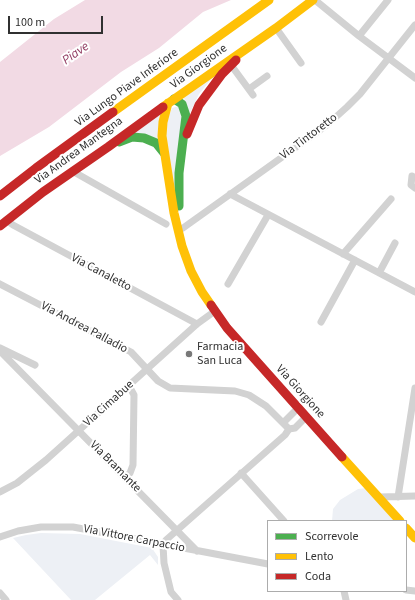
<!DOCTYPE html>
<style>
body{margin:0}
#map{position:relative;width:415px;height:600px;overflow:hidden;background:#fff;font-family:"Source Sans 3",sans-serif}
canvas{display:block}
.legend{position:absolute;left:267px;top:520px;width:140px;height:72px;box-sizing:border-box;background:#fff;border:1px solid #acacac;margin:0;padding:5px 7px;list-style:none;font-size:12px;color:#303030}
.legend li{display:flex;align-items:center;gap:8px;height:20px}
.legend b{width:20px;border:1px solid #acacac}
.scale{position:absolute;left:8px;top:16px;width:95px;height:18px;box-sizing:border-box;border:2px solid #303030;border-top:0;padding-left:5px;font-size:12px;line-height:14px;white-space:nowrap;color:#303030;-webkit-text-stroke:3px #fff;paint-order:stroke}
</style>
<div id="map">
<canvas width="415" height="600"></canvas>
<ul class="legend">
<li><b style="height:5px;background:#4caf50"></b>Scorrevole</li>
<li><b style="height:5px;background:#ffc107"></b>Lento</li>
<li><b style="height:5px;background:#c62828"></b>Coda</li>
</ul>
<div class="scale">100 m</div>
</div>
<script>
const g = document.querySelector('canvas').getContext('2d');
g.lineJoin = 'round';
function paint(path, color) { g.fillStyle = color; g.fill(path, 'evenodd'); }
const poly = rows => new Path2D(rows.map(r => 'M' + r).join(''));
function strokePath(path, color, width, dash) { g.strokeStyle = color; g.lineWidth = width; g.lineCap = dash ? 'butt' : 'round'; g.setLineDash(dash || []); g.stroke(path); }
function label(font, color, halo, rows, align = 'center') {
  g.font = font + ' "Source Sans 3",sans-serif'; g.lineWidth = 4; g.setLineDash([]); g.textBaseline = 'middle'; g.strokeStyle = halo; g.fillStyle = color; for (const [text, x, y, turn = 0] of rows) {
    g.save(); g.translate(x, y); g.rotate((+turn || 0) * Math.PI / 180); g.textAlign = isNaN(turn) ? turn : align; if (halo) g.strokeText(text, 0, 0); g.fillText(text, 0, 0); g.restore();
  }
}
paint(poly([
 [213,77,199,94,189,115,187,105,183,96],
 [179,106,182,112,174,190,164,130,172,108],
 [162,111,161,145,128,135],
 [366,488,394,521,332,521,333,509,340,500,358,489],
 [41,533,80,534,152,548,158,557,158,565,150,555,95,600,71,600,13,538,26,535]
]), '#edf0f5');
paint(poly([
 [85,0,231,0,203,12,159,48,121,72,49,127,0,156,0,62,54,19]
]), '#f2dae4');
strokePath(poly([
 [315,0,359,36,415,78],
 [276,28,301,63],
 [359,36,388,0],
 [231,65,253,95],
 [249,89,267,76],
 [74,172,166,224],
 [412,176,411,185,415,188],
 [230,194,415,292],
 [6,220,13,225,197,324],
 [183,228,327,125,347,107,360,94,415,25],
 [343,254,391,199],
 [379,273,395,243],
 [0,284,131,352,158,381,170,388,235,391,249,395,266,406,289,429],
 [228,284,268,215],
 [321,322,355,260],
 [0,348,35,365],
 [0,351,197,551],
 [283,423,298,408],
 [241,473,284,521],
 [126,477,130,473,133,465,134,395,129,386],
 [0,492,17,483,46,460,197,324,215,311],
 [380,497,415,496],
 [398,497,415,388],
 [0,537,18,531,41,527,73,527,268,564],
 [406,590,415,591],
 [344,591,346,600],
 [0,593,6,600],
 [178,600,171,592,164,563,163,545,166,540,285,435,289,429,295,428,306,417]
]), '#d2d2d2', 7);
strokePath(poly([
 [174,99,182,104,186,116,179,173,179,206],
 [119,142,132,137,144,138,156,143,164,153]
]), '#4caf50', 9);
strokePath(poly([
 [168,103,163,122,162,136,174,213,182,246,191,271,202,292,211,305],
 [163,107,276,28,313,0],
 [113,112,269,0],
 [342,457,400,521],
 [406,528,415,538]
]), '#ffc107', 9);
strokePath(poly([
 [187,134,199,105,222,74,236,60],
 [0,196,36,168,113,112],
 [0,226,43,192,108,147,163,107],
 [211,305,227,328,342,457]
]), '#c62828', 9);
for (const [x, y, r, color] of [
 [189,354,4,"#787878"]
]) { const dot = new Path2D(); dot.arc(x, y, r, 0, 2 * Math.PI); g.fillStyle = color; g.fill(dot); strokePath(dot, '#fff', 1.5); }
label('12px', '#303030', '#fff', [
 ["Via Giorgione",199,67,-36],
 ["Via Lungo Piave Inferiore",127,88,-36],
 ["Via Tintoretto",309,137,-37],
 ["Via Andrea Mantegna",79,151,-36],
 ["Via Canaletto",101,273,28],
 ["Via Andrea Palladio",84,328,28],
 ["Via Giorgione",300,392,48],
 ["Via Cimabue",109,404,-42],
 ["Via Bramante",115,467,45],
 ["Via Vittore Carpaccio",134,539,11]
]);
label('12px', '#303030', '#fff', [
 ["Farmacia",197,347],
 ["San Luca",197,361]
], 'left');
label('italic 13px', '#923d63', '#fff', [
 ["Piave",76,54,-35]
]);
</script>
